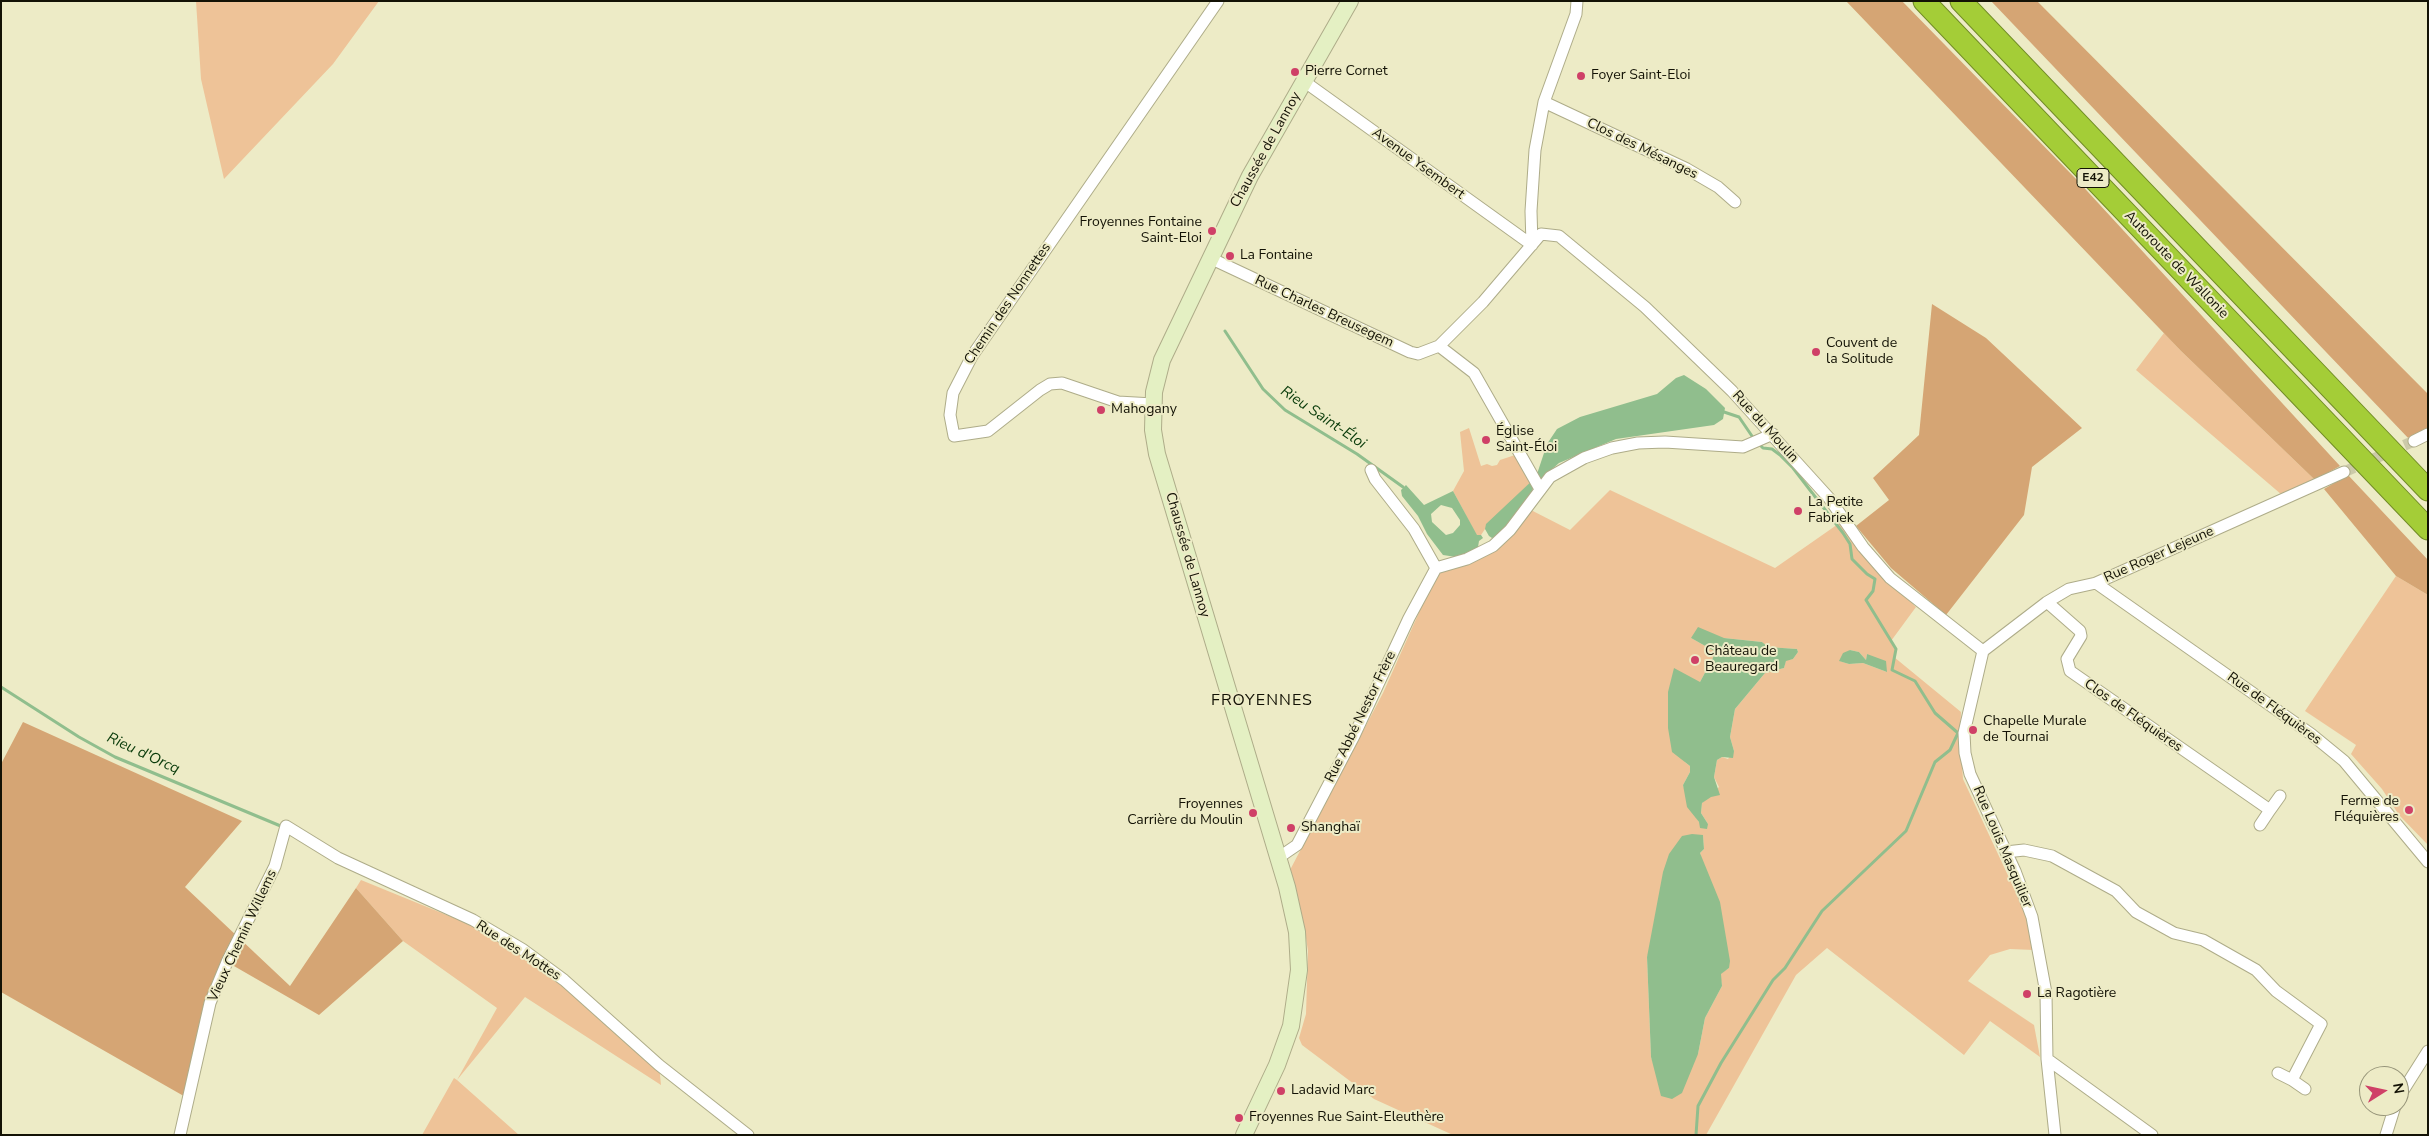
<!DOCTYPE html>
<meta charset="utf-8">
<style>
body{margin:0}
#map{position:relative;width:2429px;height:1136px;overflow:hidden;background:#edebc6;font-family:"Nunito Sans",sans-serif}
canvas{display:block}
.frame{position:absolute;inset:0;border:2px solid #131205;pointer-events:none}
.north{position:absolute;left:2359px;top:1066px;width:50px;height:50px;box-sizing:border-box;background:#edebc6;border:1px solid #969479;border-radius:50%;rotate:80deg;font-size:14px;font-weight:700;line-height:20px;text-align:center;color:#131205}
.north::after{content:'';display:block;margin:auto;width:18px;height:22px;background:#cf4067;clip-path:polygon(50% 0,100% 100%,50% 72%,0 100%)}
</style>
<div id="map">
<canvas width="2429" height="1136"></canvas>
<div class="frame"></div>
<div class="north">N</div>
</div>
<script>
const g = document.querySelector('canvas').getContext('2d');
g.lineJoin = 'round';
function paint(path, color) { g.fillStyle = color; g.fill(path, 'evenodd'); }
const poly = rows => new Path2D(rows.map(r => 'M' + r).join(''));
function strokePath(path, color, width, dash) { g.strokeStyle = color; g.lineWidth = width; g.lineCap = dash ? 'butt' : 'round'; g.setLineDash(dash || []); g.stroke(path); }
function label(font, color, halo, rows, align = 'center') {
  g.font = font + ' "Nunito Sans",sans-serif'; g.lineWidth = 4; g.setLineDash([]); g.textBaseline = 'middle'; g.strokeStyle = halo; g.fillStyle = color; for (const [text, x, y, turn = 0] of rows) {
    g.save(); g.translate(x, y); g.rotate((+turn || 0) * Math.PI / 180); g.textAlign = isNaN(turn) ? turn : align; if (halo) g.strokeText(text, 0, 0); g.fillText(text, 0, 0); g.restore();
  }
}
paint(poly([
 [196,1,379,1,333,64,224,179,201,79],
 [2164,333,2181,351,2315,480,2282,495,2136,370],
 [1469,428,1481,466,1487,464,1492,466,1497,465,1500,460,1515,455,1532,481,1485,529,1481,535,1477,536,1453,491,1464,471,1460,432],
 [1610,490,1775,568,1841,522,1876,569,1916,607,1891,641,1896,649,1894,657,1961,712,1960,736,1963,779,2025,912,2034,950,2010,949,1990,955,1968,981,2034,1025,2040,1057,1990,1021,1964,1055,1827,948,1796,975,1706,1135,1453,1135,1374,1099,1302,1045,1299,1038,1306,1014,1308,951,1304,925,1290,870,1383,693,1438,570,1487,550,1527,508,1570,530],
 [1691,638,1724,638,1762,642,1767,647,1797,649,1798,652,1793,659,1786,660,1784,668,1765,673,1735,709,1730,737,1734,751,1728,759,1722,757,1717,760,1714,777,1719,787,1702,803,1701,813,1708,824,1699,822,1691,809,1683,785,1690,772,1690,766,1685,762,1669,706,1668,692,1700,682,1716,652],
 [1850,650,1859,652,1866,660,1867,654,1887,672,1863,663,1849,664,1840,661],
 [1703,835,1704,849,1700,853,1729,968,1720,974,1722,986,1705,1018,1698,1054,1656,1071,1651,1057,1647,957],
 [2396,576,2428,595,2428,845,2399,815,2382,789,2351,754,2356,745,2305,711],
 [361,880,503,938,549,969,659,1065,661,1085,525,997,457,1080,519,1135,422,1135,454,1078,457,1080,497,1008,403,941,356,888]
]), '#eec398');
paint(poly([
 [1846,1,1902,1,2077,180,2340,466,2315,480,2181,351],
 [1991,1,2037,1,2428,394,2428,431,2410,440],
 [1932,304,1986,338,2082,428,2032,467,2024,515,1946,615,1891,568,1856,526,1889,500,1873,478,1919,435],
 [2348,475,2428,560,2428,595,2396,576,2324,489],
 [23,722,242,821,185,887,290,986,356,888,403,941,319,1015,227,962,189,1099,1,992,1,764]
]), '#d5a574');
paint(poly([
 [1684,375,1706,389,1725,408,1723,419,1714,425,1616,439,1559,463,1534,485,1530,498,1500,536,1492,538,1489,536,1485,529,1486,524,1536,477,1547,444,1557,429,1580,417,1657,394,1676,378],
 [1406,485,1424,505,1453,491,1477,535,1481,535,1483,538,1479,541,1478,547,1470,553,1456,557,1443,555,1427,534,1418,516,1402,496,1401,490],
 [1441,505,1452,508,1460,520,1460,525,1453,533,1446,535,1432,522,1431,514],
 [1698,627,1724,638,1762,642,1768,647,1797,649,1798,652,1793,659,1786,661,1784,668,1765,673,1735,709,1730,737,1734,751,1733,758,1722,757,1717,760,1714,777,1720,795,1711,797,1702,803,1701,813,1708,824,1707,829,1700,828,1699,822,1687,807,1683,785,1690,772,1690,766,1672,752,1668,728,1668,692,1674,668,1700,682,1716,652,1691,638],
 [1850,650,1859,652,1866,660,1867,654,1886,661,1887,672,1863,663,1849,664,1839,661,1843,653],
 [1692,834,1703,835,1704,849,1700,853,1720,902,1730,961,1729,968,1721,974,1722,986,1705,1018,1698,1054,1682,1093,1672,1099,1661,1096,1651,1057,1647,957,1663,872,1669,854,1682,836]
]), '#90be8d');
strokePath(poly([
 [1225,331,1263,389,1285,410,1357,454,1403,487],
 [1724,412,1739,417,1754,439],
 [1,687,79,737,115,757,283,827],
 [1696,1135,1698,1106,1721,1063,1773,980,1785,968,1822,911,1906,831,1935,762,1950,750,1958,733,1935,713,1915,681,1892,670,1896,649,1866,600,1873,591,1875,579,1867,574,1852,559,1850,544,1843,533,1793,468,1780,455,1772,449,1763,448,1758,443]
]), '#90be8d', 3);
strokePath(poly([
 [2344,472,2414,441]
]), '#cccaa9', 11, [11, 5.5]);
const street = poly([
 [1305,82,1532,245],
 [1544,102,1687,169,1718,187,1735,202],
 [1532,245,1531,211,1535,150,1544,102,1576,14,1577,1],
 [1210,258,1410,352,1418,354,1439,346,1483,302,1541,234,1559,236,1645,307,1732,391,1829,498,1863,547,1890,578,1983,651],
 [1439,346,1474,373,1540,489],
 [1153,404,1118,402,1062,383,1050,384,1040,390,988,431,954,436,950,415,953,393,972,356,1218,1],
 [2414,441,2428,434],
 [1371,470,1375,479,1414,529,1436,568],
 [2096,583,2311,734,2344,761,2428,862],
 [2047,602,2080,631,2081,636,2067,659,2070,671,2270,810,2280,796],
 [1983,651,1964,733,1965,753,1970,774,2015,871,2032,917,2046,993,2047,1059,2055,1135],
 [1983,651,2047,602,2069,589,2096,583,2344,472],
 [2260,825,2270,810],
 [2006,852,2024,850,2052,856,2116,891,2136,912,2174,933,2203,940,2256,970,2276,991,2321,1024,2292,1080,2305,1089],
 [1278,858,1297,845,1354,736,1409,618,1436,568,1467,559,1493,546,1510,530,1550,477,1584,458,1612,448,1638,443,1665,442,1743,447,1773,434],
 [2047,1059,2152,1135],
 [2278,1073,2292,1080],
 [2399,1097,2428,1051],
 [180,1135,210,1003,227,962,275,866,286,826,338,858,473,920,522,949,564,980,659,1065,748,1135],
 [2386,1135,2395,1106]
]);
const secondary = poly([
 [1244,1135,1277,1065,1291,1026,1299,970,1297,932,1287,887,1157,454,1153,430,1154,392,1162,360,1250,176,1350,1]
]);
const highway = poly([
 [1924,1,2428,529],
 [1961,1,2428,490]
]);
strokePath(street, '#aeac89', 13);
strokePath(secondary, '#aeac89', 18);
strokePath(highway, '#718c26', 23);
strokePath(street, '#fff', 11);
strokePath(secondary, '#e4f0c3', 16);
strokePath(highway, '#a4cd37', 21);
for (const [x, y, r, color] of [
 [1295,72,5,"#cf4067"],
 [1581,76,5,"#cf4067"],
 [1212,231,5,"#cf4067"],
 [1230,256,5,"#cf4067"],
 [1816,352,5,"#cf4067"],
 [1101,410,5,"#cf4067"],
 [1486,440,5,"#cf4067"],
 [1798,511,5,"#cf4067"],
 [1695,660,5,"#cf4067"],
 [1973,730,5,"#cf4067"],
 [2409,810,5,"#cf4067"],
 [1253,813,5,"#cf4067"],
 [1291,828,5,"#cf4067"],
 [2027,994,5,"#cf4067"],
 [1281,1091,5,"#cf4067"],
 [1239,1118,5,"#cf4067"]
]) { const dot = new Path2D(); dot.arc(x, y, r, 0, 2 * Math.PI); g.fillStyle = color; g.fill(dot); strokePath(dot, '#edebc6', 2); }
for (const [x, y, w] of [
 [2093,178,32]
]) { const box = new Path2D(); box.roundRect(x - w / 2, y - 9.5, w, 19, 4); g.fillStyle = '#edebc6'; g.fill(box); strokePath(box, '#131205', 1); }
label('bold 12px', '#131205', null, [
 ["E42",2093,178]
]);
label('14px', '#131205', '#edebc6', [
 ["Pierre Cornet",1305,72],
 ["Foyer Saint-Eloi",1591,76],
 ["Froyennes Fontaine",1202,223,"right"],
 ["Saint-Eloi",1202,239,"right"],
 ["La Fontaine",1240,256],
 ["Couvent de",1826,344],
 ["la Solitude",1826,360],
 ["Mahogany",1111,410],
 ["Église",1496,432],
 ["Saint-Éloi",1496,448],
 ["La Petite",1808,503],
 ["Fabriek",1808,519],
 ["Château de",1705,652],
 ["Beauregard",1705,668],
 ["Chapelle Murale",1983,722],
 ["de Tournai",1983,738],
 ["Ferme de",2399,802,"right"],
 ["Fléquières",2399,818,"right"],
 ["Froyennes",1243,805,"right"],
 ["Carrière du Moulin",1243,821,"right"],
 ["Shanghaï",1301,828],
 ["La Ragotière",2037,994],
 ["Ladavid Marc",1291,1091],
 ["Froyennes Rue Saint-Eleuthère",1249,1118]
], 'left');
label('14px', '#131205', '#edebc6', [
 ["Clos des Mésanges",1642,149,26],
 ["Chaussée de Lannoy",1266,150,-61],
 ["Avenue Ysembert",1418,164,36],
 ["Autoroute de Wallonie",2176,265,46],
 ["Chemin des Nonnettes",1008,304,-56],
 ["Rue Charles Breusegem",1324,312,25],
 ["Rue du Moulin",1765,427,48],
 ["Chaussée de Lannoy",1187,555,74],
 ["Rue Roger Lejeune",2159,555,-24],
 ["Rue de Fléquières",2274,709,36],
 ["Clos de Fléquières",2133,716,35],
 ["Rue Abbé Nestor Frère",1361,717,-64],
 ["Rue Louis Masquilier",2002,847,67],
 ["Vieux Chemin Willems",243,936,-65],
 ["Rue des Mottes",518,951,33]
]);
label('italic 15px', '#093b0a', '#edebc6', [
 ["Rieu Saint-Éloi",1323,418,34],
 ["Rieu d'Orcq",143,754,25]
]);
g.letterSpacing = '1px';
label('16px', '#131205', '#edebc6', [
 ["FROYENNES",1262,701]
]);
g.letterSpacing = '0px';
</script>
